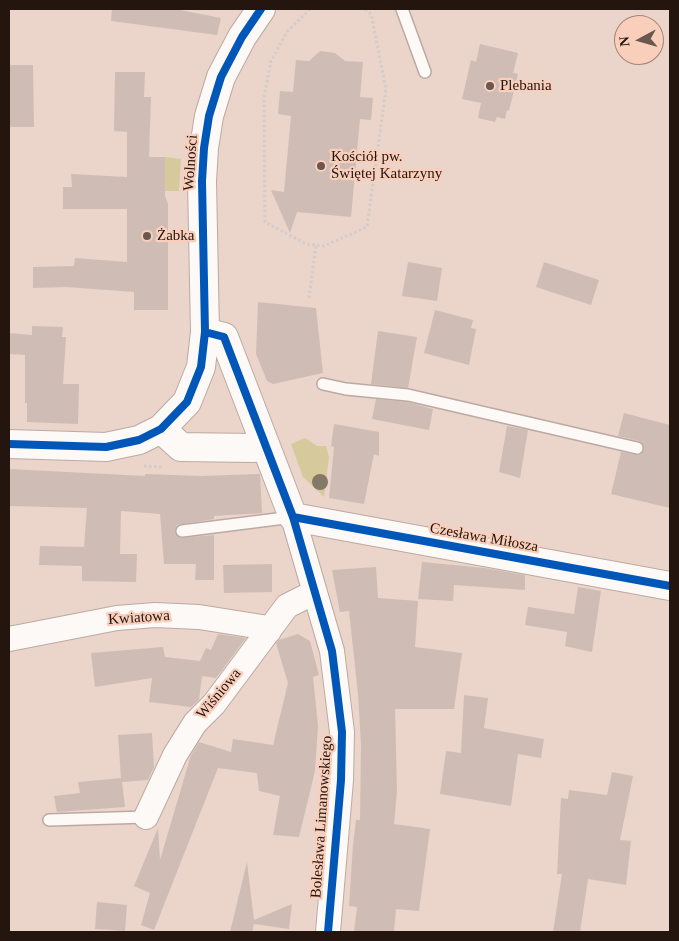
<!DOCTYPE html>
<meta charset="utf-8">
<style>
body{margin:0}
#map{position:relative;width:679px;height:941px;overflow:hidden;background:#ebd4ca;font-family:"Times New Roman",serif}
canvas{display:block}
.frame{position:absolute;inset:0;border:10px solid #24160f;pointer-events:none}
.north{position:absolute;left:614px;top:15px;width:50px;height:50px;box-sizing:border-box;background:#f9cfbc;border:1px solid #a48577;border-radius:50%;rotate:264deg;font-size:14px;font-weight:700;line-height:20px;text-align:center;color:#24160f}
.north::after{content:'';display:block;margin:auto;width:18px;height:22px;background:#6a5850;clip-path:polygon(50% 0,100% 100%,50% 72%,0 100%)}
</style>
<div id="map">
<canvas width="679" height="941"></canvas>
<div class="frame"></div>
<div class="north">N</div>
</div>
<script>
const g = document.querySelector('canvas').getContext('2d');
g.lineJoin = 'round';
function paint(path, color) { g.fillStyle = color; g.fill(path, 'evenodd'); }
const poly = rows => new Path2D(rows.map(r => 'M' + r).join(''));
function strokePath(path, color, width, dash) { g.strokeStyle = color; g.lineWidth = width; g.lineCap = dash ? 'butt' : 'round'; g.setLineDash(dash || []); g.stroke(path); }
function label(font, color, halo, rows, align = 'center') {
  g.font = font + ' "Times New Roman",serif'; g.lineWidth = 4.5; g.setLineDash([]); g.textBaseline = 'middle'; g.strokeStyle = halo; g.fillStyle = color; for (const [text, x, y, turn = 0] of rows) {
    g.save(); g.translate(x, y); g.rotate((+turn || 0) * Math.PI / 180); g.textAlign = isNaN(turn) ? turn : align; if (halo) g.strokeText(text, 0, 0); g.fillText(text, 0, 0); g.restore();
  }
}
paint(poly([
 [165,157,181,159,179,191,165,191],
 [305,438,317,446,326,446,329,457,324,497,303,477,291,444]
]), '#d6ca9d');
paint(poly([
 [112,9,175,9,221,18,217,35,111,21],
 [480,44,518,53,513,73,518,74,509,111,507,110,505,119,497,117,495,122,478,118,481,103,462,99,471,60,476,62],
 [320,51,335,53,345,61,363,62,360,97,373,98,371,120,360,119,351,217,297,212,290,233,271,190,284,192,291,116,278,114,280,91,293,92,296,60,309,61],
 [9,65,33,65,34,127,9,127],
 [115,72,145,72,144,97,151,97,149,157,165,157,165,196,168,204,168,310,134,310,134,292,66,287,33,288,33,267,74,266,75,258,127,262,127,209,63,209,63,187,72,187,71,174,127,177,127,132,114,131],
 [408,262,442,268,437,301,402,296],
 [544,262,599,280,591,305,536,287],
 [258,302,316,308,323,373,273,384,267,381,256,354],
 [435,310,473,320,471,328,476,329,469,365,424,353],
 [32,326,63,327,62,337,66,337,63,384,79,384,78,424,27,422,27,403,25,403,25,355,9,354,9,333,32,335],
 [378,331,417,337,408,388,371,384],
 [376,399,407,402,433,409,429,430,372,419],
 [624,413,670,425,670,508,611,494,621,452,639,455,644,449,639,441,618,436],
 [334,424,379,432,379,456,374,454,364,504,329,498,334,447,331,446],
 [507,426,528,430,520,478,499,472],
 [9,469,145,476,145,474,201,476,260,474,262,513,214,516,214,519,177,525,175,532,180,538,214,535,214,580,195,580,196,564,164,564,160,514,121,511,120,554,137,554,136,582,82,581,82,566,39,565,40,546,84,547,87,508,9,506],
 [422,562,485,568,525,575,525,590,454,585,453,601,418,599],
 [272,564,272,592,224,593,223,565],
 [376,567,378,598,418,601,415,647,462,653,454,709,395,709,397,791,394,824,430,829,419,911,396,909,394,932,354,932,357,907,349,906,353,845,356,820,360,820,361,745,358,694,349,611,340,612,332,570],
 [578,587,601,591,592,652,565,646,567,632,525,625,528,607,574,614],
 [218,634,246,638,216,678,202,676,199,700,191,707,149,702,152,678,95,687,91,653,163,647,165,657,200,661,206,648,211,650],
 [298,634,310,641,319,675,313,677,318,726,315,771,299,837,273,835,280,796,259,791,257,773,218,768,154,930,141,925,150,893,134,886,158,828,160,860,191,755,199,742,231,752,233,739,273,745,288,683,276,643,279,640],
 [464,695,488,698,484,728,544,739,541,758,518,754,511,806,440,794,446,751,461,753],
 [152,733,154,767,148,780,122,782,125,807,57,812,54,796,80,793,78,782,121,778,118,735],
 [612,772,633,776,620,840,631,841,626,885,588,879,580,932,553,932,562,874,557,874,561,798,568,799,569,790,607,795],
 [247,862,254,920,292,904,289,929,254,924,252,932,230,932],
 [97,902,127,905,125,931,95,929]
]), '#cfbdb5');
const lane = poly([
 [402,9,425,72],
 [323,384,346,389,408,395,637,448],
 [182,531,293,517],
 [49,820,146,817]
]);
const street = poly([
 [293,517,332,651,342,732,341,780,328,932],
 [9,639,117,618,155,615,199,617,262,627,269,631],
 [146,817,175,755,195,723,214,704,287,606,315,592]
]);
const secondary = poly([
 [205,332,224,337,293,517,670,586],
 [161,429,181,447,254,448,264,444],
 [9,444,106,447,139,440,161,429,187,402,201,367,205,332,202,181,204,148,209,116,221,77,242,37,261,9]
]);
strokePath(lane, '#bcaaa2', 14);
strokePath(street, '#bcaaa2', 26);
strokePath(secondary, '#bcaaa2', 30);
strokePath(poly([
 [310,9,287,32,271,61,264,98,265,222,306,244,324,246,367,227,386,89,371,14,365,9],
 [309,298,316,245],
 [144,466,163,467]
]), '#d3ccca', 3, [2.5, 2.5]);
strokePath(lane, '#fcf9f7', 11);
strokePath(street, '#fcf9f7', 24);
strokePath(secondary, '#fcf9f7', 28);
strokePath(poly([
 [205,332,224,337,293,517,332,651,342,732,341,780,328,932],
 [9,444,106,447,139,440,161,429,187,402,201,367,205,332,202,181,204,148,209,116,221,77,242,37,261,9],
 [293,517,670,586]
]), '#0057b8', 8);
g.fillStyle = '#847969';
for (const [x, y] of [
 [320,482]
]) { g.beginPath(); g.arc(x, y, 8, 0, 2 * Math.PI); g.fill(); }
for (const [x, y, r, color] of [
 [490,86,5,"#6a5850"],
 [321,166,5,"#6a5850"],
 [147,236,5,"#6a5850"]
]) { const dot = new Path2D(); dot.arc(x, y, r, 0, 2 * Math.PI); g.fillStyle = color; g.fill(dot); strokePath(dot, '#f9cfbc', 2); }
label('15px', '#24160f', '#f9cfbc', [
 ["Plebania",500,86],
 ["Kościół pw.",331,157],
 ["Świętej Katarzyny",331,174],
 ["Żabka",157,236]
], 'left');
label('15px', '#24160f', '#f9cfbc', [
 ["Wolności",191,163,-86],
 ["Czesława Miłosza",484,538,10],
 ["Kwiatowa",139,618,-4],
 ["Wiśniowa",219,694,-50],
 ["Bolesława Limanowskiego",322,817,-86]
]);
</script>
